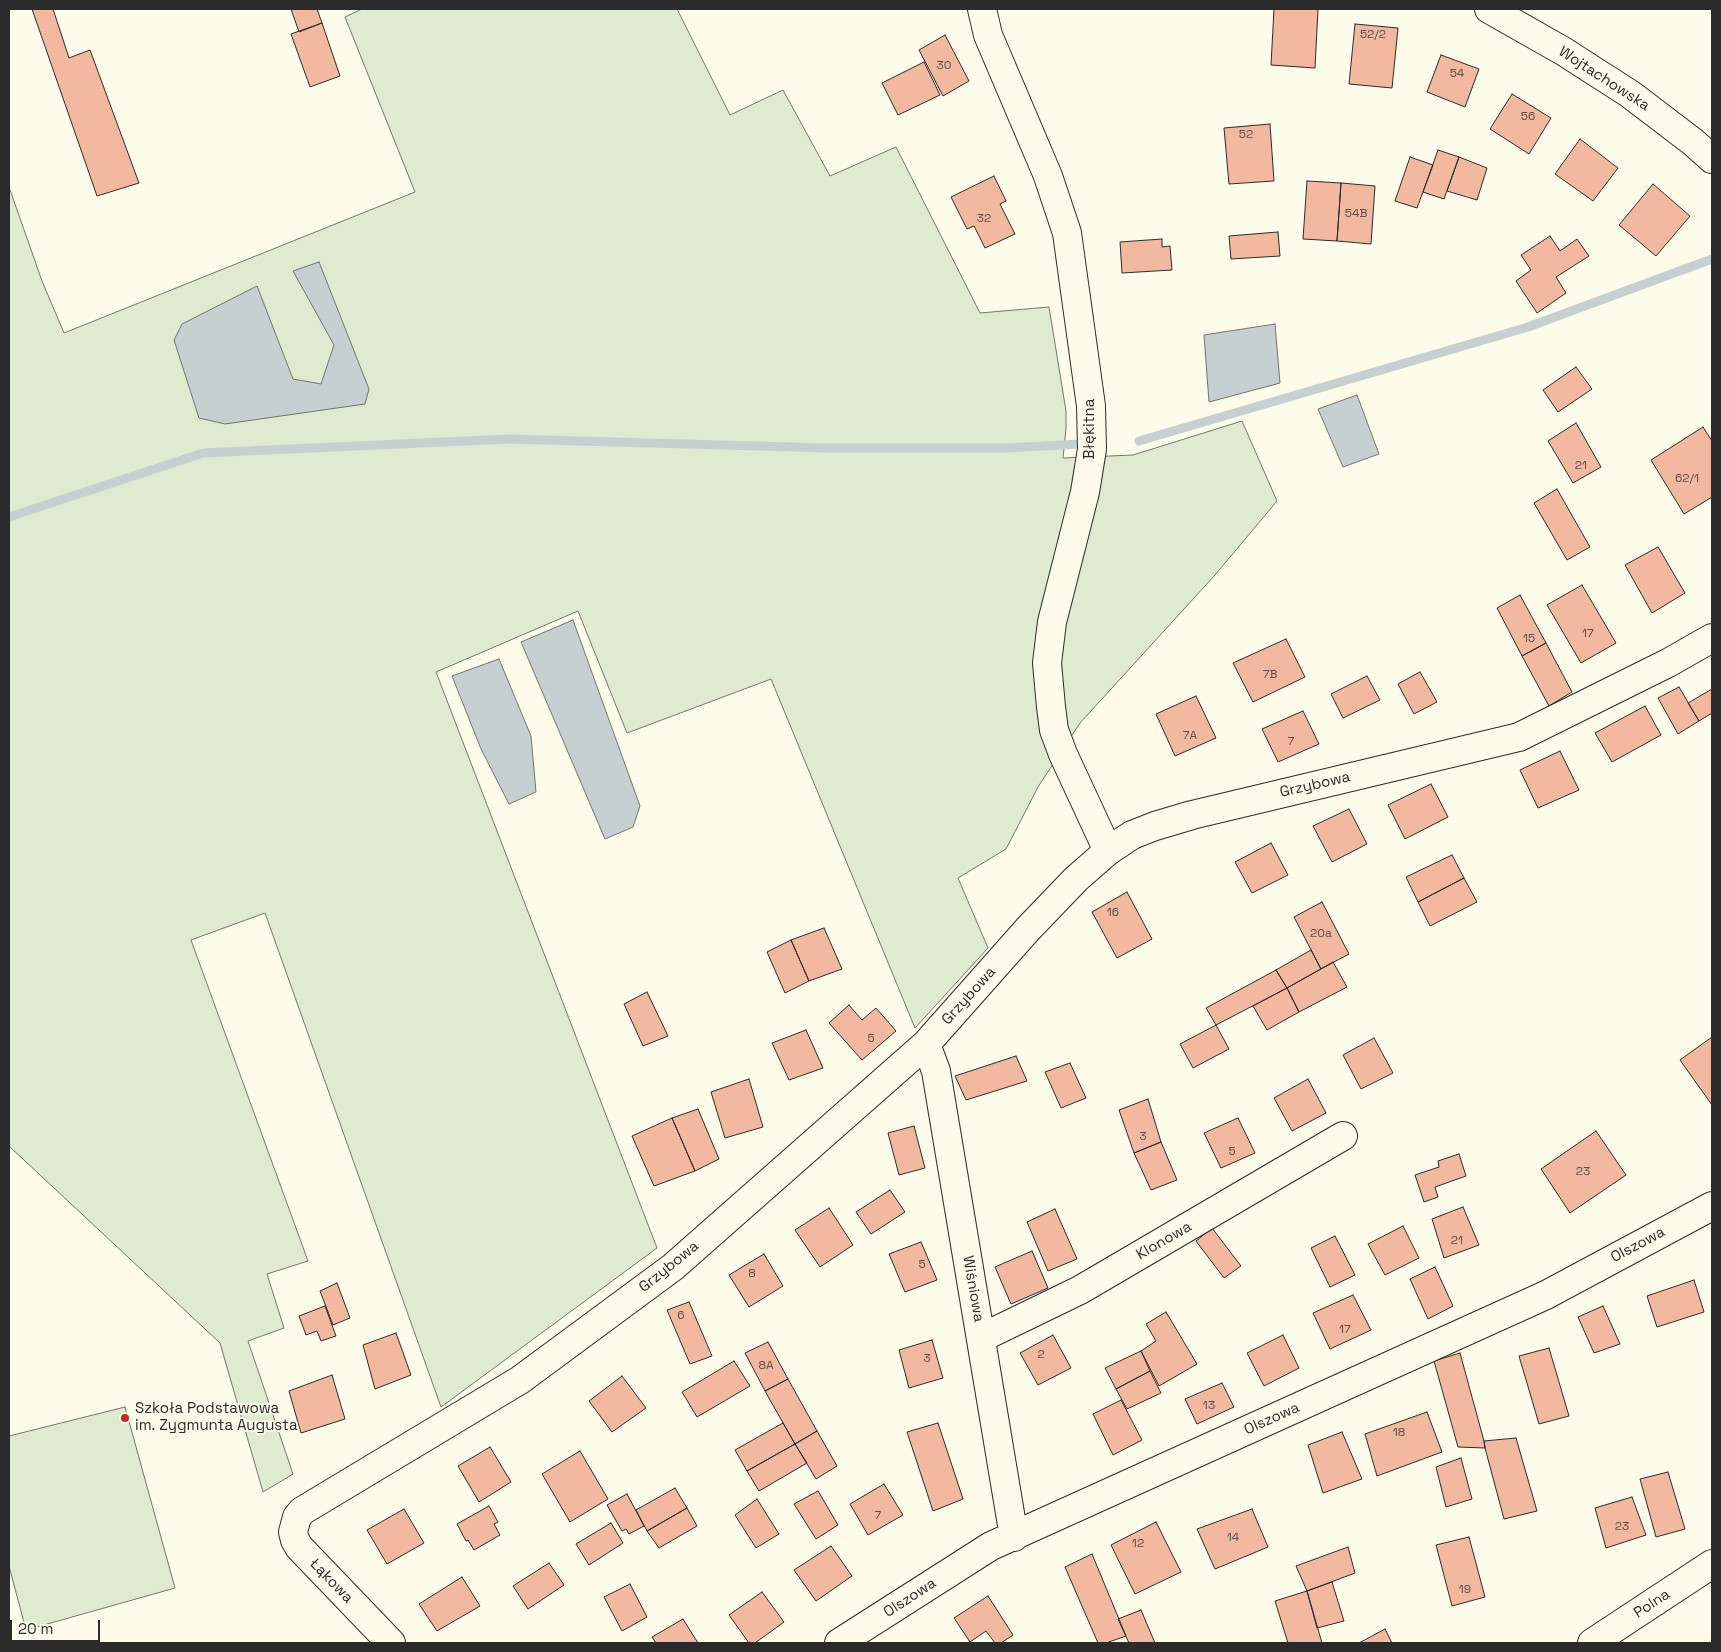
<!DOCTYPE html>
<meta charset="utf-8">
<style>
body{margin:0}
#map{position:relative;width:1721px;height:1652px;overflow:hidden;background:#fdfbea;font-family:"Space Grotesk",sans-serif}
canvas{display:block}
.frame{position:absolute;inset:0;border:10px solid #2b2b2b;pointer-events:none}
.scale{position:absolute;left:10px;top:1620px;width:90px;height:22px;box-sizing:border-box;border:2px solid #2b2b2b;border-top:0;padding-left:6px;font-size:15px;line-height:18px;white-space:nowrap;color:#2b2b2b;-webkit-text-stroke:4px #fdfbea;paint-order:stroke}
</style>
<div id="map">
<canvas width="1721" height="1652"></canvas>
<div class="frame"></div>
<div class="scale">20 m</div>
</div>
<script>
const g = document.querySelector('canvas').getContext('2d');
g.lineJoin = 'round';
function paint(path, color) { g.fillStyle = color; g.fill(path, 'evenodd'); }
const poly = rows => new Path2D(rows.map(r => 'M' + r).join(''));
function strokePath(path, color, width, dash) { g.strokeStyle = color; g.lineWidth = width; g.lineCap = dash ? 'butt' : 'round'; g.setLineDash(dash || []); g.stroke(path); }
function label(font, color, halo, rows, align = 'center') {
  g.font = font + ' "Space Grotesk",sans-serif'; g.lineWidth = 4; g.setLineDash([]); g.textBaseline = 'middle'; g.strokeStyle = halo; g.fillStyle = color; for (const [text, x, y, turn = 0] of rows) {
    g.save(); g.translate(x, y); g.rotate((+turn || 0) * Math.PI / 180); g.textAlign = isNaN(turn) ? turn : align; if (halo) g.strokeText(text, 0, 0); g.fillText(text, 0, 0); g.restore();
  }
}
const green = poly([
 [362,9,677,9,730,115,783,90,830,176,896,147,980,313,1049,307,1066,411,1066,429,1063,458,1133,455,1242,421,1277,501,1215,575,1080,723,1038,787,1006,849,958,878,988,948,915,1028,771,679,627,733,578,611,436,672,657,1248,441,1407,265,913,191,940,308,1261,267,1274,284,1328,248,1341,293,1474,263,1492,220,1343,9,1146,9,187,42,281,64,333,415,192,345,17,362,9],
 [125,1407,175,1588,26,1630,9,1566,9,1436,125,1407]
]);
paint(green, '#deebd1');
strokePath(green, '#74746e', 1);
const water = poly([
 [319,262,369,389,365,404,225,424,199,418,174,340,182,324,257,286,293,379,321,384,334,345,293,271,319,262],
 [1275,324,1280,383,1209,402,1204,335,1275,324],
 [1357,395,1379,454,1343,467,1318,409,1357,395],
 [573,620,640,806,633,827,605,839,521,642,573,620],
 [499,659,531,736,536,792,509,804,481,749,452,676,499,659]
]);
paint(water, '#c7d0d0');
strokePath(water, '#74746e', 1);
strokePath(poly([
 [1139,441,1528,327,1712,259],
 [9,517,203,453,509,439,827,448,1007,448,1080,444]
]), '#c7d0d0', 9);
const building = poly([
 [32,9,53,9,69,58,90,50,139,183,97,196,32,9],
 [291,9,317,9,322,23,299,32,291,9],
 [1274,9,1318,9,1315,68,1271,65,1274,9],
 [322,23,340,76,310,87,291,34,322,23],
 [1355,24,1398,28,1392,88,1349,84,1355,24],
 [945,35,969,81,943,96,919,50,945,35],
 [1441,55,1479,69,1465,107,1427,92,1441,55],
 [924,62,940,95,898,115,882,83,924,62],
 [1512,94,1551,118,1529,154,1490,129,1512,94],
 [1270,124,1274,181,1229,184,1224,128,1270,124],
 [1580,139,1618,168,1593,201,1555,174,1580,139],
 [1438,150,1459,157,1444,199,1423,192,1438,150],
 [1410,157,1433,165,1417,208,1395,201,1410,157],
 [1459,157,1487,168,1477,200,1447,191,1459,157],
 [994,176,1006,201,1000,204,1015,234,985,248,974,226,967,229,951,197,994,176],
 [1307,181,1341,183,1337,241,1303,239,1307,181],
 [1341,183,1375,186,1371,244,1337,241,1341,183],
 [1653,184,1690,216,1656,256,1619,225,1653,184],
 [1278,232,1280,256,1231,259,1229,236,1278,232],
 [1550,236,1560,251,1577,239,1589,256,1556,277,1566,293,1537,313,1516,281,1531,270,1521,255,1550,236],
 [1162,239,1162,247,1170,246,1172,270,1122,273,1120,242,1162,239],
 [1576,367,1592,389,1558,412,1543,390,1576,367],
 [1576,423,1601,467,1573,483,1548,441,1576,423],
 [1703,427,1712,441,1712,497,1684,514,1651,460,1703,427],
 [1557,489,1590,547,1567,560,1534,503,1557,489],
 [1658,547,1685,593,1652,613,1625,565,1658,547],
 [1582,585,1616,643,1581,663,1547,605,1582,585],
 [1520,595,1546,643,1522,656,1497,608,1520,595],
 [1286,639,1305,677,1253,702,1233,663,1286,639],
 [1546,643,1572,692,1549,706,1522,656,1546,643],
 [1420,672,1437,702,1414,714,1398,684,1420,672],
 [1367,676,1380,700,1343,718,1331,694,1367,676],
 [1679,687,1699,721,1678,734,1658,698,1679,687],
 [1712,689,1712,713,1699,721,1688,703,1712,689],
 [1196,696,1216,738,1175,756,1156,714,1196,696],
 [1645,706,1661,735,1612,762,1595,733,1645,706],
 [1303,711,1319,744,1278,762,1262,729,1303,711],
 [1560,751,1579,790,1538,808,1520,770,1560,751],
 [1431,784,1448,817,1405,839,1388,805,1431,784],
 [1349,809,1367,844,1332,862,1313,826,1349,809],
 [1271,843,1288,875,1252,893,1235,862,1271,843],
 [1452,855,1464,878,1418,902,1406,877,1452,855],
 [1464,878,1477,902,1430,926,1418,902,1464,878],
 [1127,892,1152,939,1117,958,1092,912,1127,892],
 [1322,902,1349,954,1321,969,1294,917,1322,902],
 [824,928,842,969,809,981,791,940,824,928],
 [791,940,809,981,785,993,767,952,791,940],
 [1311,950,1321,969,1287,988,1276,970,1311,950],
 [1333,962,1347,987,1299,1012,1287,988,1333,962],
 [1276,970,1287,988,1216,1025,1206,1008,1276,970],
 [1287,988,1299,1012,1267,1030,1253,1006,1287,988],
 [647,992,668,1036,643,1046,624,1004,647,992],
 [849,1005,862,1020,876,1008,896,1031,862,1060,829,1023,849,1005],
 [1216,1025,1229,1049,1193,1068,1180,1044,1216,1025],
 [806,1030,823,1068,789,1080,772,1043,806,1030],
 [1712,1037,1712,1105,1680,1060,1712,1037],
 [1374,1038,1393,1073,1361,1089,1343,1055,1374,1038],
 [1016,1056,1027,1081,966,1100,955,1076,1016,1056],
 [1070,1063,1086,1098,1061,1108,1045,1072,1070,1063],
 [749,1079,763,1127,725,1138,711,1092,749,1079],
 [1308,1079,1326,1113,1292,1131,1274,1098,1308,1079],
 [1148,1099,1161,1142,1134,1153,1119,1110,1148,1099],
 [698,1109,719,1159,695,1171,672,1118,698,1109],
 [672,1118,695,1171,654,1186,632,1136,672,1118],
 [1238,1118,1255,1153,1221,1168,1204,1133,1238,1118],
 [914,1126,925,1168,899,1175,888,1133,914,1126],
 [1596,1131,1626,1175,1570,1213,1541,1169,1596,1131],
 [1161,1142,1177,1180,1151,1190,1134,1153,1161,1142],
 [1459,1154,1466,1176,1435,1187,1438,1197,1424,1202,1415,1175,1439,1167,1438,1161,1459,1154],
 [890,1190,905,1212,871,1234,856,1212,890,1190],
 [1463,1207,1479,1245,1444,1258,1432,1219,1463,1207],
 [829,1208,853,1245,820,1267,795,1230,829,1208],
 [1055,1209,1077,1259,1048,1271,1027,1222,1055,1209],
 [1403,1226,1419,1258,1385,1275,1368,1244,1403,1226],
 [1212,1228,1241,1266,1224,1278,1196,1241,1212,1228],
 [1335,1236,1355,1275,1330,1287,1311,1248,1335,1236],
 [921,1242,937,1280,905,1292,889,1254,921,1242],
 [1032,1251,1048,1288,1011,1304,995,1267,1032,1251],
 [764,1254,783,1286,749,1307,729,1275,764,1254],
 [1435,1267,1453,1306,1428,1319,1410,1279,1435,1267],
 [1694,1280,1704,1312,1657,1327,1647,1296,1694,1280],
 [337,1283,350,1318,333,1325,320,1291,337,1283],
 [1353,1295,1371,1330,1330,1349,1313,1313,1353,1295],
 [689,1302,712,1356,690,1364,667,1310,689,1302],
 [325,1306,336,1336,321,1341,317,1331,306,1335,299,1316,325,1306],
 [1603,1306,1620,1344,1594,1353,1578,1317,1603,1306],
 [1166,1312,1197,1364,1159,1386,1141,1351,1156,1341,1146,1324,1166,1312],
 [396,1333,411,1375,375,1389,363,1345,396,1333],
 [1053,1335,1071,1368,1038,1385,1020,1353,1053,1335],
 [1283,1335,1299,1368,1264,1386,1247,1353,1283,1335],
 [932,1340,943,1378,909,1388,899,1350,932,1340],
 [768,1342,788,1379,765,1391,745,1353,768,1342],
 [1549,1348,1569,1416,1539,1424,1519,1356,1549,1348],
 [1141,1351,1150,1371,1116,1389,1105,1368,1141,1351],
 [1460,1353,1484,1441,1485,1448,1458,1447,1434,1361,1460,1353],
 [734,1361,750,1386,697,1417,682,1392,734,1361],
 [1150,1371,1161,1393,1127,1409,1116,1389,1150,1371],
 [332,1375,345,1419,301,1433,289,1391,332,1375],
 [622,1376,646,1408,612,1432,589,1401,622,1376],
 [788,1379,817,1431,795,1444,765,1391,788,1379],
 [1222,1383,1234,1407,1197,1424,1185,1399,1222,1383],
 [1121,1400,1142,1440,1113,1455,1093,1414,1121,1400],
 [1427,1412,1442,1452,1377,1476,1365,1434,1427,1412],
 [783,1423,795,1444,747,1471,735,1450,783,1423],
 [938,1423,963,1499,933,1511,907,1432,938,1423],
 [817,1431,837,1466,816,1479,795,1444,817,1431],
 [1342,1432,1362,1479,1323,1493,1308,1445,1342,1432],
 [1516,1438,1537,1511,1504,1519,1485,1448,1484,1441,1516,1438],
 [795,1444,807,1463,759,1491,747,1471,795,1444],
 [490,1447,511,1482,479,1502,458,1466,490,1447],
 [580,1451,608,1499,570,1522,542,1474,580,1451],
 [1461,1458,1472,1499,1446,1507,1436,1467,1461,1458],
 [1668,1472,1685,1529,1656,1537,1640,1479,1668,1472],
 [884,1484,903,1515,868,1535,850,1504,884,1484],
 [675,1488,687,1508,647,1531,636,1510,675,1488],
 [818,1491,838,1525,816,1539,794,1504,818,1491],
 [627,1494,644,1526,629,1534,626,1529,622,1531,607,1505,627,1494],
 [1632,1497,1646,1535,1606,1548,1595,1508,1632,1497],
 [757,1499,779,1534,756,1548,735,1515,757,1499],
 [489,1506,498,1522,494,1524,500,1535,474,1550,468,1540,466,1541,457,1524,489,1506],
 [687,1508,697,1526,659,1548,647,1531,687,1508],
 [404,1509,424,1543,387,1564,367,1530,404,1509],
 [1252,1509,1268,1547,1215,1569,1197,1529,1252,1509],
 [1156,1522,1181,1572,1135,1594,1111,1545,1156,1522],
 [611,1523,623,1543,589,1565,576,1544,611,1523],
 [1469,1537,1485,1597,1452,1606,1436,1545,1469,1537],
 [831,1546,852,1576,816,1601,794,1570,831,1546],
 [1348,1547,1355,1573,1307,1591,1296,1566,1348,1547],
 [1092,1554,1126,1636,1106,1643,1098,1643,1065,1567,1092,1554],
 [549,1563,564,1585,528,1609,513,1586,549,1563],
 [462,1577,480,1606,437,1631,419,1604,462,1577],
 [1332,1582,1344,1621,1317,1628,1307,1591,1332,1582],
 [630,1584,647,1617,622,1631,604,1597,630,1584],
 [1307,1591,1322,1643,1288,1643,1275,1601,1307,1591],
 [762,1592,784,1622,755,1643,749,1643,729,1615,762,1592],
 [988,1596,1013,1635,1001,1643,995,1643,986,1631,970,1642,954,1618,988,1596],
 [1141,1610,1155,1643,1129,1643,1118,1619,1141,1610],
 [683,1619,698,1643,656,1643,652,1637,683,1619],
 [1385,1629,1392,1643,1359,1643,1385,1629]
]);
paint(building, '#f2b8a0');
strokePath(building, '#2b2b2b', 1);
const minor = poly([
 [982,9,988,35,1048,176,1067,233,1091,406,1092,449,1085,492,1052,622,1047,663,1051,707,1054,730,1063,754,1108,851],
 [1489,9,1563,51,1630,94,1693,142,1712,159],
 [926,1044,936,1071,1014,1537],
 [981,1338,1080,1290,1343,1136],
 [391,1643,299,1547,295,1540,293,1532,297,1517,302,1511,520,1380,673,1267,926,1044,1028,929,1076,879,1108,851,1132,835,1155,826,1192,815,1519,737,1668,663,1712,638],
 [839,1643,991,1546,1546,1295,1712,1206],
 [1592,1643,1712,1564]
]);
strokePath(minor, '#2b2b2b', 30);
strokePath(minor, '#fdfbea', 28);
for (const [x, y, r, color] of [
 [125,1418,5,"#c62828"]
]) { const dot = new Path2D(); dot.arc(x, y, r, 0, 2 * Math.PI); g.fillStyle = color; g.fill(dot); strokePath(dot, '#fdfbea', 2); }
label('12px', '#5d4e48', null, [
 ["52/2",1373,35],
 ["30",944,66],
 ["54",1457,74],
 ["56",1528,117],
 ["52",1246,135],
 ["54B",1356,214],
 ["32",984,219],
 ["21",1581,466],
 ["62/1",1687,479],
 ["17",1588,634],
 ["15",1529,639],
 ["7B",1270,675],
 ["7A",1190,736],
 ["7",1291,742],
 ["16",1113,913],
 ["20a",1321,934],
 ["5",871,1039],
 ["3",1143,1137],
 ["5",1232,1152],
 ["23",1583,1172],
 ["21",1457,1241],
 ["5",922,1265],
 ["8",752,1274],
 ["6",681,1316],
 ["17",1345,1330],
 ["2",1041,1355],
 ["3",927,1359],
 ["8A",766,1366],
 ["13",1209,1406],
 ["18",1399,1433],
 ["7",878,1516],
 ["23",1622,1527],
 ["14",1233,1538],
 ["12",1138,1544],
 ["19",1465,1590]
]);
label('15px', '#2b2b2b', '#fdfbea', [
 ["Wojtachowska",1604,79,33],
 ["Błękitna",1090,429,-90],
 ["Grzybowa",1315,785,-13],
 ["Grzybowa",969,996,-48],
 ["Klonowa",1164,1241,-30],
 ["Olszowa",1638,1245,-28],
 ["Grzybowa",669,1267,-39],
 ["Wiśniowa",973,1289,80],
 ["Olszowa",1272,1419,-24],
 ["Łąkowa",331,1581,46],
 ["Olszowa",910,1598,-33],
 ["Polna",1652,1604,-33]
]);
label('15px', '#2b2b2b', '#fdfbea', [
 ["Szkoła Podstawowa",135,1409],
 ["im. Zygmunta Augusta",135,1426]
], 'left');
</script>
